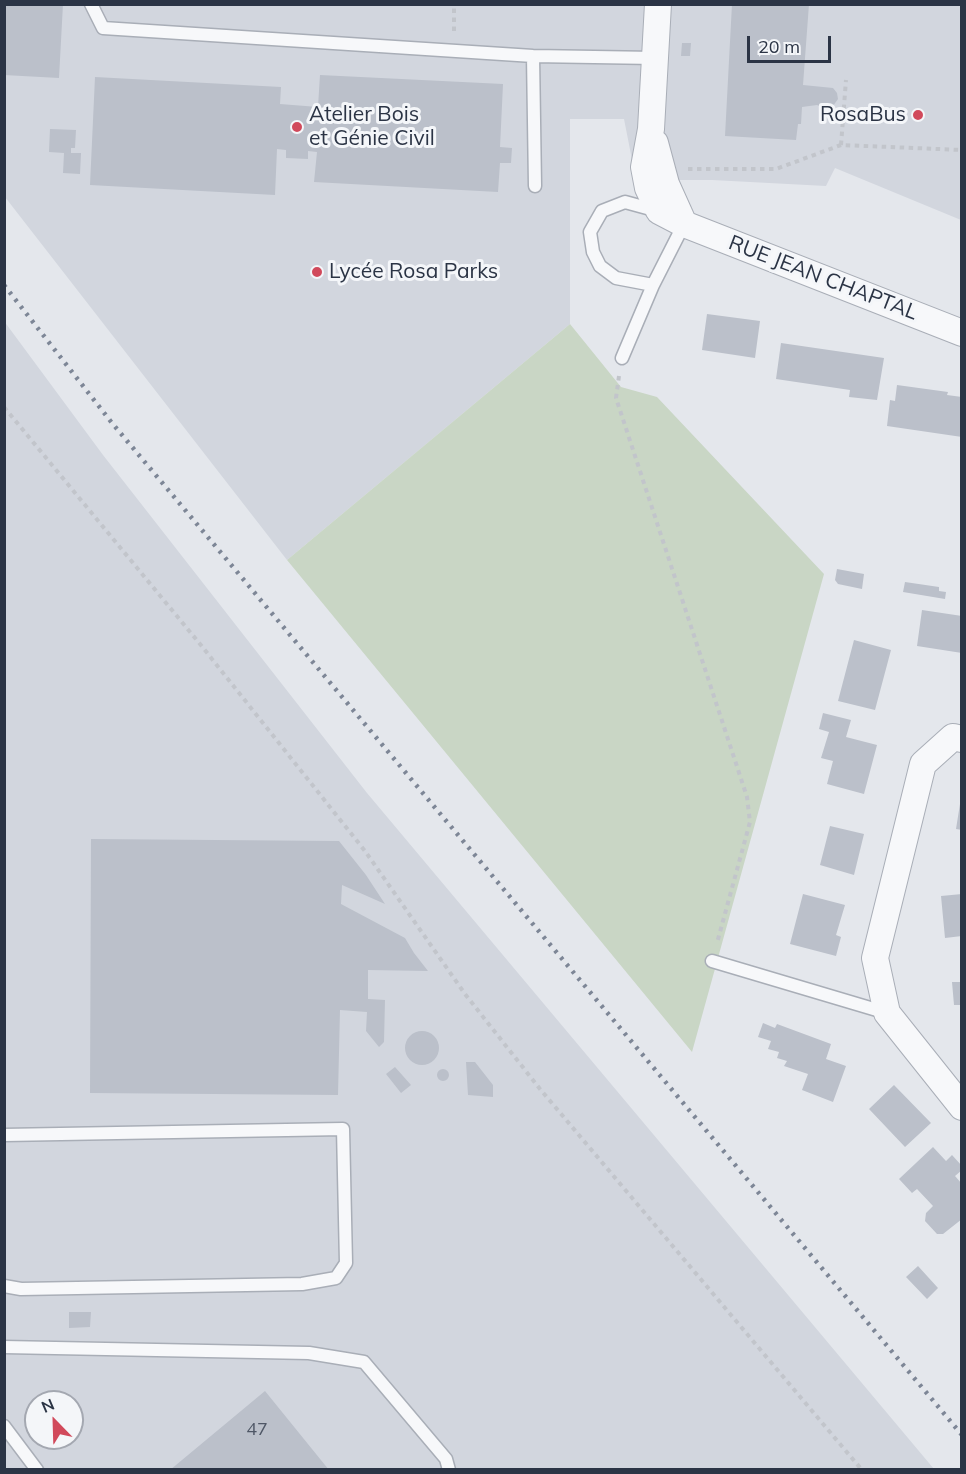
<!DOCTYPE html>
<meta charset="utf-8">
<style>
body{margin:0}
#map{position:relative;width:966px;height:1474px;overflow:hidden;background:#e4e7ec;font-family:Mulish,sans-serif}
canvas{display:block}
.frame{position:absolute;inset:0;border:6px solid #2b3445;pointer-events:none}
.north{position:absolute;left:24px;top:1390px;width:60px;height:60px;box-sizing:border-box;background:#f4f6f9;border:2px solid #a4a8b1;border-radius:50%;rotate:337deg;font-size:16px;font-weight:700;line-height:24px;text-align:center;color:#2b3445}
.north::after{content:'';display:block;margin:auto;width:21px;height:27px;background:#d1495b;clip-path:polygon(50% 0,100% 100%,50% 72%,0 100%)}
.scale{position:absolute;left:747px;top:36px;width:84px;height:27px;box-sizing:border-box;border:3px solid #2b3445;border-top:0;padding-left:8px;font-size:18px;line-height:21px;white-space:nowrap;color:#2b3445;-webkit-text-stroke:4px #f4f6f9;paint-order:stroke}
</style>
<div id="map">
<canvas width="966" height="1474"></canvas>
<div class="frame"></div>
<div class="north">N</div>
<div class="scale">20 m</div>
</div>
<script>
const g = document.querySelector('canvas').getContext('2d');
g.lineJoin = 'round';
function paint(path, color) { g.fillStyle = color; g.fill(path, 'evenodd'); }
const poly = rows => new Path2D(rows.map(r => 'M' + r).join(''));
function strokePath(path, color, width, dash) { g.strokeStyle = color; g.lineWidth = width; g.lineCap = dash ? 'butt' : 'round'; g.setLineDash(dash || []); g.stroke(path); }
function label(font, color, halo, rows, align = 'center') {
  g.font = font + ' Mulish,sans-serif'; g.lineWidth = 6; g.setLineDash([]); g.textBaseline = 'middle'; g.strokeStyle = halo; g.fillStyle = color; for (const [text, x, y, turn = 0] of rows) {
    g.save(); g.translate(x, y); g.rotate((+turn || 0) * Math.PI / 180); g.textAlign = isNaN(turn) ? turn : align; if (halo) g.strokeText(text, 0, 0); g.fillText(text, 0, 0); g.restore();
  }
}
paint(poly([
 [5,5,961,5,961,220,835,168,826,186,712,180,636,180,624,119,570,119,570,324,287,560,5,197],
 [4,321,103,455,367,793,934,1469,5,1469],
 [36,1402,72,1402,72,1438,36,1438]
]), '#d2d6de');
paint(poly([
 [570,324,621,387,657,397,824,574,692,1052,287,560]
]), '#c9d6c5');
paint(poly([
 [4,4,63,4,59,78,4,75],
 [732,4,809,4,803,85,833,88,837,93,838,99,833,106,826,109,817,105,802,107,801,124,798,124,796,140,725,136],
 [682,43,691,43,690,56,681,56],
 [320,75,503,84,500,147,512,148,511,163,500,163,498,192,314,182,317,152,308,151,308,159,286,158,286,150,277,149,275,195,90,185,95,77,281,87,280,104,318,107],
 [50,129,76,130,75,148,71,148,71,153,81,153,80,174,63,173,64,153,49,152],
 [707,314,760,321,755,358,702,350],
 [781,343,884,358,877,400,849,397,850,390,776,379],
 [897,385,948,392,947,395,962,397,962,437,887,426,890,400,895,401],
 [837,569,864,574,862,589,838,584,835,580],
 [905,582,939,587,939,591,946,592,945,599,903,592],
 [922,610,962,616,962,653,917,646],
 [854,640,891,650,875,710,838,701],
 [823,713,851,720,846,737,877,745,864,794,827,784,833,761,821,758,829,732,819,729],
 [960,804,962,804,962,830,956,829],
 [830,826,864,834,854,875,820,865],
 [91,839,339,841,366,875,385,904,342,885,341,904,405,938,414,953,428,971,368,970,368,999,385,1000,384,1042,379,1047,366,1031,367,1012,340,1010,338,1095,90,1093],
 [803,894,845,905,836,935,841,937,836,956,790,944],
 [962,894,962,936,945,938,941,896],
 [952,982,962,982,962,1005,954,1005],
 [763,1023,775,1028,777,1024,831,1044,826,1059,846,1066,833,1102,802,1090,808,1074,784,1066,787,1061,777,1058,779,1052,768,1049,771,1041,758,1037],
 '405 1048a17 17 0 1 1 34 0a17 17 0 1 1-34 0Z',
 [466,1062,475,1062,493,1085,493,1097,468,1095],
 [395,1067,411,1085,401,1093,386,1074],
 '437 1075a6 6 0 1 1 12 0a6 6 0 1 1-12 0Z',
 [894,1085,931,1123,905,1147,869,1109],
 [933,1147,946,1161,952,1155,962,1166,962,1170,955,1176,962,1184,962,1219,943,1234,937,1234,925,1221,926,1213,933,1206,917,1189,912,1193,899,1179],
 [918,1266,938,1288,927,1299,906,1277],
 [69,1312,91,1312,90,1327,69,1328],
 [265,1391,329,1470,170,1470]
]), '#bbc0ca');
const lane = poly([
 [91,4,103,28,533,56,655,58],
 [533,56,535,186],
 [653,285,616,278,600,266,593,252,590,232,602,211,625,202,658,211],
 [622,358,653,285,684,224],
 [712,961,887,1013],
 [4,1135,343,1129,346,1263,336,1278,302,1284,21,1289,4,1286],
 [4,1347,309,1353,364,1362,446,1459,449,1470],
 [4,1426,37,1470]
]);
const street = poly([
 [658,4,651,129,644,167,648,188,659,211,684,224,962,333],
 [655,143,666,184,684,224],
 [962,739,953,737,923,764,875,958,887,1013,962,1107]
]);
strokePath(lane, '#a9aeb7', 15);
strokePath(street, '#a9aeb7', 28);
strokePath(poly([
 [454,31,454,4],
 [841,145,846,80],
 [688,169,776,169,841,145,962,150],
 [619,376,616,398,747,797,750,822,717,943],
 [4,407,200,644,365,851,465,994,540,1089,862,1470]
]), '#c2c5cb', 4, [4.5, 4.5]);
strokePath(lane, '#f7f8fa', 12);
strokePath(street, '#f7f8fa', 26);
strokePath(poly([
 [4,285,112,423,962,1435]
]), '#7d8696', 4.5, [3, 6]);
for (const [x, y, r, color] of [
 [918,115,6,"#d1495b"],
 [297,127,6,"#d1495b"],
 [317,272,6,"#d1495b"]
]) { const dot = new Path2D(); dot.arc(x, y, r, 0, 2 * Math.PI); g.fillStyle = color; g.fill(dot); strokePath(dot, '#f4f6f9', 2); }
label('18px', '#4f5766', null, [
 ["47",257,1430]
]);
label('21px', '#2b3445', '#f4f6f9', [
 ["Atelier Bois",309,115],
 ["et Génie Civil",309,139],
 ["RosaBus",906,115,"right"],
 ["Lycée Rosa Parks",329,272]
], 'left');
label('21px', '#2b3445', '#f4f6f9', [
 ["RUE JEAN CHAPTAL",823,278,21]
]);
</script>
